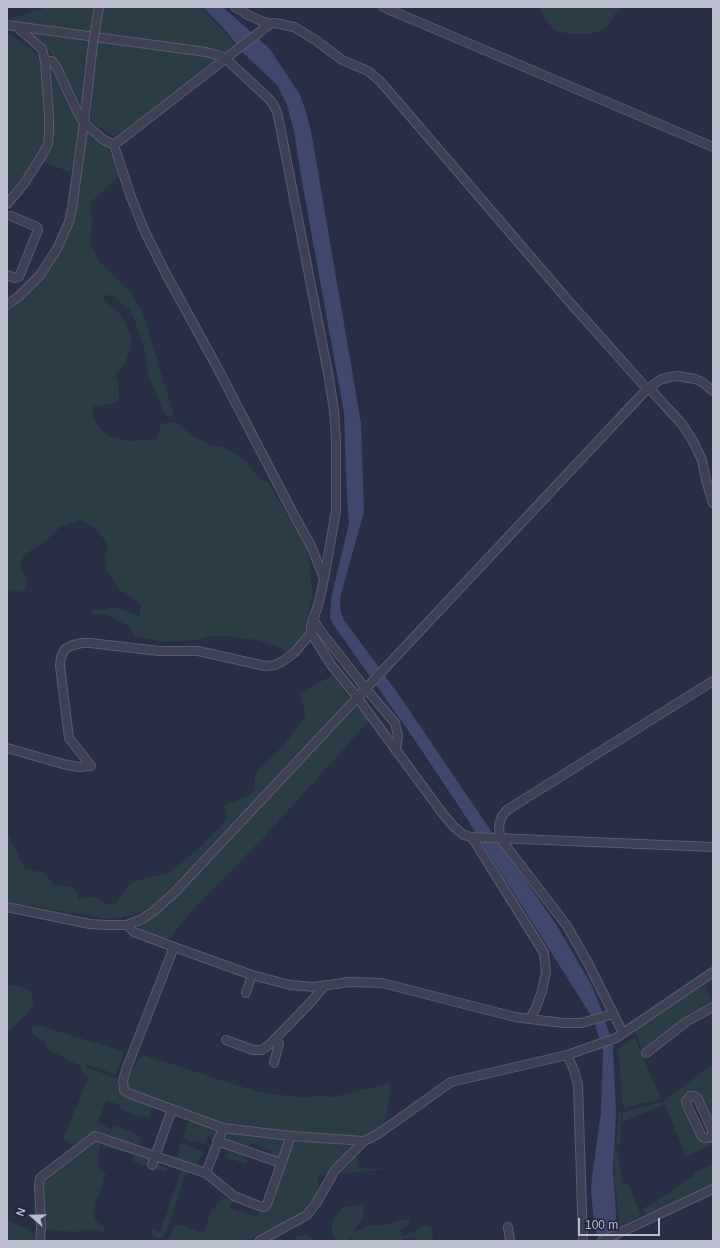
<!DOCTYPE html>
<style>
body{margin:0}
#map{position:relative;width:720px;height:1248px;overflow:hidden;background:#282e44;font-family:Arial,sans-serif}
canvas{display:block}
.frame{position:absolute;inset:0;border:8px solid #babdcd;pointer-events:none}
.north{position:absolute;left:12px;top:1196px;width:40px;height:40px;-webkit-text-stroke:3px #212639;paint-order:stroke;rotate:290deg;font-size:11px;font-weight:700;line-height:16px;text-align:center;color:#babdcd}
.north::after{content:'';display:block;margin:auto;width:14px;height:18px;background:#babdcd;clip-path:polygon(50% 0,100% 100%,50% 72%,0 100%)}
.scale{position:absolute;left:578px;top:1218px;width:82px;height:18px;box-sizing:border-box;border:2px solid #babdcd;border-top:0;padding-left:5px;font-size:12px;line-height:14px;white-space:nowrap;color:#babdcd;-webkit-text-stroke:3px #212639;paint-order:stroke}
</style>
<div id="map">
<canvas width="720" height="1248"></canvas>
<div class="frame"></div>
<div class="north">N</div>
<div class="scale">100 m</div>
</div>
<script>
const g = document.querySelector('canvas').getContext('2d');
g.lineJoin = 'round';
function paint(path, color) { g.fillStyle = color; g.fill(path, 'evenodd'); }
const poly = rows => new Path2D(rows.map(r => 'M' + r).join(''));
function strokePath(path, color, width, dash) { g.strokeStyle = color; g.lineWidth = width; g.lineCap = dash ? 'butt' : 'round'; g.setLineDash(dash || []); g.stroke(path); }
paint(poly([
 [44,7,95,7,91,34,10,23,11,18,27,14,34,10,41,10],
 [103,7,200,7,224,31,234,44,232,49,222,54,99,34],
 [539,7,622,7,615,14,606,28,591,34,569,34,554,30,545,19],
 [37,31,88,41,89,45,81,105,79,106,58,64,46,48,30,33],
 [7,35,12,36,30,47,40,60,43,69,45,118,44,138,40,149,34,161,7,196],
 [98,42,203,56,216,59,117,137,114,137,89,120],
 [49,69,53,71,79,122,79,129,71,173,44,162,51,144],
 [87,129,107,148,114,158,120,176,90,203,92,222,90,243,99,261,132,294,144,316,174,416,165,416,149,377,144,347,137,327,130,310,113,296,102,295,105,302,117,310,125,322,131,337,131,348,125,362,115,375,118,382,119,397,117,402,92,407,94,419,99,427,110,437,133,441,156,439,160,430,160,424,171,422,177,423,192,435,208,444,222,447,236,454,246,462,259,478,269,483,307,549,310,568,313,601,310,601,309,608,311,609,308,624,299,644,287,653,277,646,256,640,227,636,208,636,196,640,162,642,135,636,131,631,131,628,107,614,94,615,91,610,117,608,139,616,141,605,133,598,120,590,110,576,106,566,104,557,108,548,105,541,97,530,81,520,60,527,47,540,24,555,20,565,26,580,26,590,18,592,7,589,7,309,23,299,41,281,63,246,72,227,76,205],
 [331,676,334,677,349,697,348,701,157,903,144,911,130,916,109,919,7,902,7,832,25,869,46,873,53,885,73,887,79,899,99,897,106,905,116,903,131,882,168,873,197,850,223,824,227,816,224,806,251,794,255,789,255,778,258,770,283,746,304,719,305,711,300,693],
 [355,704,370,720,264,837,187,916,172,937,168,939,158,936,145,932,140,929,138,924,158,913,177,895],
 [705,982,708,987,705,989,707,994,709,993,713,1003,680,1020,681,1022,643,1053,635,1031],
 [7,984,21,987,31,992,33,998,33,1006,27,1014,7,1032],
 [34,1026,41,1026,122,1051,123,1055,117,1072,115,1074,86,1064,85,1067,121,1080,120,1084,151,1105,152,1109,149,1118,143,1115,142,1117,119,1109,120,1105,106,1100,98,1123,112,1129,113,1125,136,1133,136,1135,142,1138,138,1147,94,1133,77,1145,68,1142,63,1138,89,1077,82,1072,82,1067,48,1049,45,1043,34,1035,31,1030],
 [635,1038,661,1099,623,1108,618,1048],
 [143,1055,259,1092,305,1098,318,1096,333,1097,390,1083,391,1087,386,1116,384,1124,381,1127,371,1134,360,1137,233,1128,129,1092,125,1084,128,1075,132,1071,138,1059],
 [713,1064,713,1121,710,1120,700,1099,689,1095,698,1135,713,1136,713,1144,686,1156,664,1102,666,1099],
 [663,1102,664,1105,622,1122,623,1112],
 [619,1112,621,1112,620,1145,616,1145,623,1184,628,1183,641,1216,619,1227,614,1167],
 [191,1120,218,1130,215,1137,213,1138,208,1136,204,1145,202,1144,203,1143,196,1140,195,1142,183,1138,188,1122],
 [228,1132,283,1139,286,1142,281,1159,271,1157,272,1151,251,1143,248,1148,223,1140,226,1133],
 [101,1139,98,1161,101,1170,106,1174,95,1205,94,1216,96,1221,105,1227,104,1232,100,1232,88,1229,74,1232,44,1229,42,1185,45,1176,94,1141],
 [104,1140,152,1158,150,1167,132,1161,134,1155,102,1146],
 [302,1141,356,1146,338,1161,327,1175,318,1175,318,1192,314,1201,304,1213,252,1238,242,1241,168,1241,175,1225,179,1225,203,1233,212,1209,223,1199,226,1198,237,1201,236,1203,232,1202,230,1208,257,1217,259,1211,255,1210,256,1208,264,1211,288,1153,293,1146,296,1142],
 [181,1142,194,1147,193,1148,200,1151,201,1149,203,1150,197,1165,195,1167,176,1160],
 [230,1150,246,1154,248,1156,246,1164,227,1158],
 [357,1153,358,1167,371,1169,387,1168,387,1169,347,1173,338,1173,337,1171],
 [156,1159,161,1161,160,1165,167,1168,168,1163,190,1170,188,1176,185,1175,166,1233,163,1237,158,1239,152,1235,151,1229,160,1232,181,1171,168,1167,166,1172,153,1168],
 [713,1164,713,1185,646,1215,643,1208,658,1202,657,1199,671,1193,670,1190,683,1184,682,1181,694,1176,693,1173],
 [359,1204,366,1205,363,1212,364,1217,353,1232,371,1225,386,1225,403,1219,410,1220,408,1225,403,1227,400,1231,402,1236,415,1231,419,1227,424,1225,432,1228,433,1241,417,1241,414,1237,404,1239,400,1241,375,1241,374,1239,368,1241,354,1241,351,1238,346,1241,337,1241,332,1233,332,1225,334,1218,342,1208],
 [7,1219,10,1222,20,1226,29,1229,34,1234,34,1241,7,1241],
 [306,1235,310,1236,315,1241,296,1241,296,1236]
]), '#2a3c44');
paint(poly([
 [203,7,223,7,270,49,300,95,306,112,311,131,361,423,364,512,341,594,340,603,341,612,344,620,399,695,506,853,556,924,592,986,603,1014,613,1046,616,1113,613,1169,617,1230,620,1241,599,1241,595,1231,591,1192,592,1177,601,1113,603,1051,593,1017,590,1014,462,811,414,739,333,624,330,618,331,599,349,523,347,498,344,413,301,176,294,131,287,105,277,85,242,52,225,30]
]), '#3f476c');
const minor = poly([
 [235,7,250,16,264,22,270,24,275,23,294,27,317,41,342,60,368,71,380,81,566,298,647,389],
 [383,7,713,147],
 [7,25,206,52,217,55,225,58,268,98,273,104,277,112,280,126,328,373,334,410,336,439,336,511,324,579,319,602,311,627,311,633,332,666,357,697,443,814,454,827,464,835,472,837,713,847],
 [95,31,99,7],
 [45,61,52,61,57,68,77,111,84,123,104,140,114,145,131,197,145,232,165,272,217,367,295,517,311,546,323,576],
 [114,145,270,24],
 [7,204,23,185,41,157,48,144,49,133,49,116,45,61,42,49,16,26],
 [7,275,15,278,19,277,38,230,37,227,11,216],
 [7,305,19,296,40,275,57,249,69,222,72,208,84,123,93,44],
 [649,388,682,424,693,441,702,460,706,480,713,503],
 [313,619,319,629,366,689,395,723,398,736,396,751],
 [7,748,63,764,78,767,91,766,69,738,60,666,61,657,65,649,73,645,82,643,90,643,159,651,198,651,265,666,275,665,283,661,294,653,311,633],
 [7,907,90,924,106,925,127,925,142,919,154,911,174,893,647,389,660,380,669,377,678,376,695,379,702,382,713,391],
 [127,925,134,932,174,947,126,1070,123,1081,124,1090,128,1093,223,1128,291,1136,364,1141,378,1134,451,1082,567,1055,574,1070,578,1085,583,1241],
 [174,947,252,975,290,985,315,987,349,982,382,983,515,1017,530,1019,536,1007,542,991,546,972,544,953,472,837],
 [246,993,252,975],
 [530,1019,564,1023,581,1023,613,1014],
 [623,1033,588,963,567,926,500,838,499,825,502,816,507,810,713,681],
 [226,1040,253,1050,262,1050,270,1044,311,1002,325,985],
 [646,1053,686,1022,713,1007],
 [567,1055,616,1038,713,972],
 [274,1063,279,1043,276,1038],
 [690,1096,694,1096,698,1099,712,1130,712,1136,708,1138,704,1138,701,1135,687,1105,686,1101,690,1096],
 [217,1141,281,1163],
 [152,1165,172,1109],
 [206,1173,234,1196,259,1206,264,1207,267,1204,291,1136],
 [508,1227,510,1241],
 [40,1241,41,1228,39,1185,40,1178,95,1136,206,1173,223,1128],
 [259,1241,307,1215,317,1202,335,1170,364,1141],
 [602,1241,713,1189]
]);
strokePath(minor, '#585c6e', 10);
strokePath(minor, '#3d4153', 8);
const minorBridge = poly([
 [93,44,95,31]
]);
strokePath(minorBridge, '#585c6e', 10, []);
strokePath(minorBridge, '#3d4153', 8);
</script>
